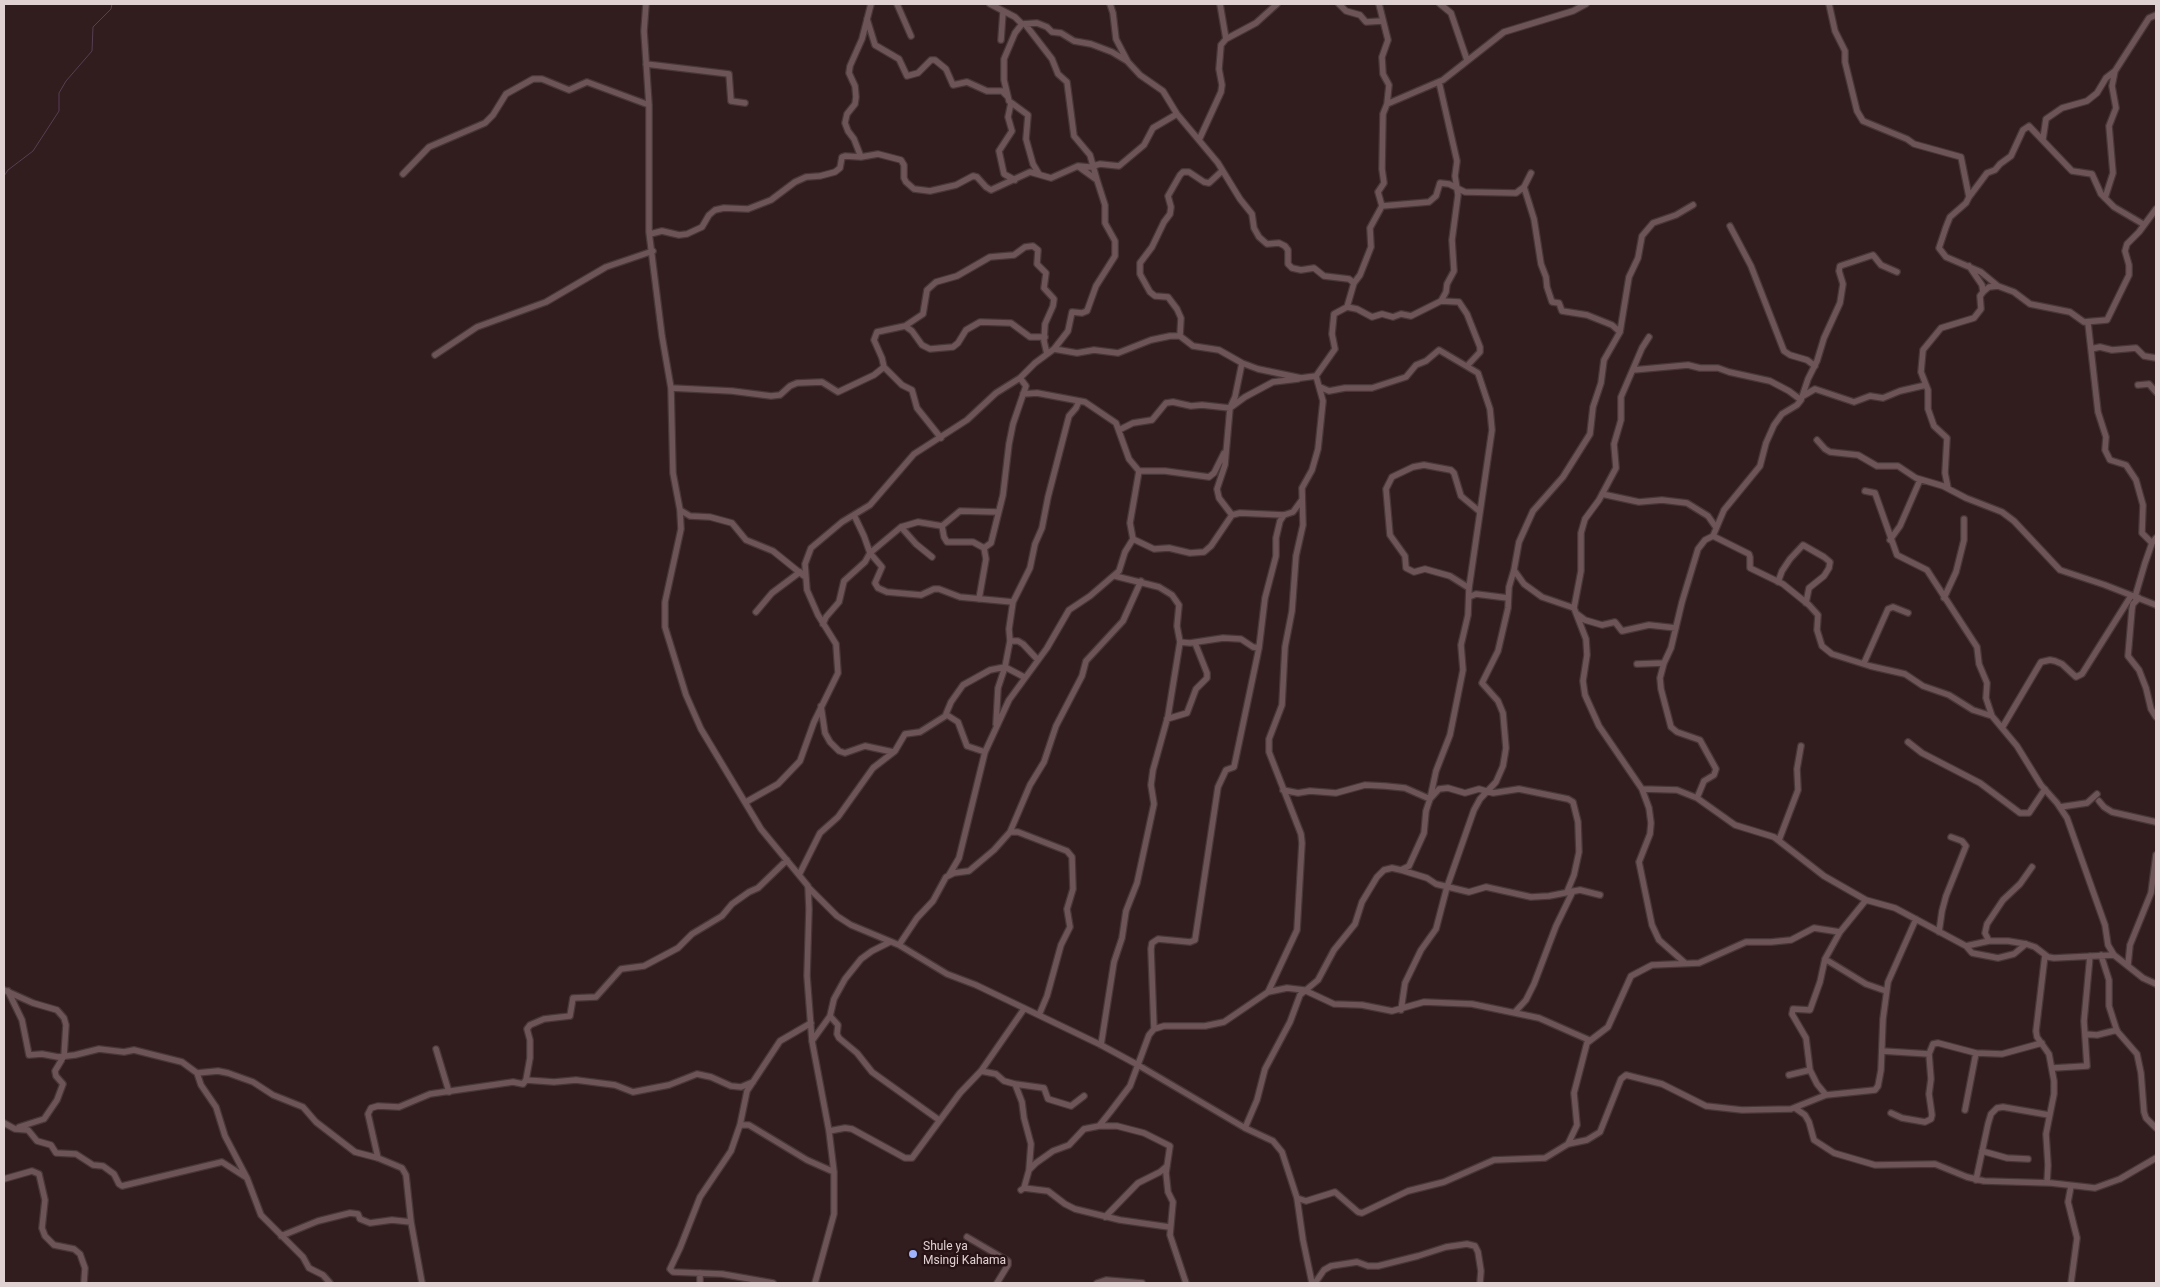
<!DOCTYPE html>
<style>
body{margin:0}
#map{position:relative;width:2160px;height:1287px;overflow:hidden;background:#311c1e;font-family:Roboto,sans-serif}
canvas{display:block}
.frame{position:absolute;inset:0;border:5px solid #e0d1d2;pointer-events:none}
</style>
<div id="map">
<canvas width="2160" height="1287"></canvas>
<div class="frame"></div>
</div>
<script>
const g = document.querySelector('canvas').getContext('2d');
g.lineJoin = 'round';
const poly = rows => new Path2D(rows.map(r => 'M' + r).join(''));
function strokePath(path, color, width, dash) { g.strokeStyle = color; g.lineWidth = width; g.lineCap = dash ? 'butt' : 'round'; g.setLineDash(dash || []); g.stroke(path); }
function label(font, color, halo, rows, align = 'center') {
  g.font = font + ' Roboto,sans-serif'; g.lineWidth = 5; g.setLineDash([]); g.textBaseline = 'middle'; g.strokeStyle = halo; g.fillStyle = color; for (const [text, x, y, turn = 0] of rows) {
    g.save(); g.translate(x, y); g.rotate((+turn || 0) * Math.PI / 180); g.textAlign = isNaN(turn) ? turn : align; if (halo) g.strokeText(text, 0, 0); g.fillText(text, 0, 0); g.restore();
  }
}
strokePath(poly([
 [4,176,8,170,33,151,59,111,59,93,66,81,92,51,93,27,111,9,112,4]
]), '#583f52', 1);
const minor = poly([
 [646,4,644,31,649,105,649,232,662,336,671,388,673,473,680,510,681,529,665,602,665,627,686,695,701,729,761,829,808,886,809,909,807,976,812,1041,829,1131,834,1172,834,1214,815,1283],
 [897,4,911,36],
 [990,4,1015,17,1022,24,1037,23,1047,27,1052,32,1061,33,1074,41,1091,44,1112,52,1127,61],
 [1110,4,1113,13,1116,39,1128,62,1140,75,1163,91,1177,114,1218,163,1240,199,1252,214,1254,228,1259,237,1267,244,1279,243,1285,246,1288,250,1288,264,1292,268,1301,270,1314,268,1324,276,1349,279,1354,283,1347,307,1334,314,1332,334,1335,349,1316,376,1323,401,1318,449,1312,470,1302,488,1303,525,1296,556,1292,611,1285,647,1282,705,1269,739,1269,752,1301,834,1302,843,1297,930,1268,992],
 [1220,4,1226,39],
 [1339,4,1346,11,1360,15,1366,22,1382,21],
 [1379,4,1388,40,1382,57,1383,74,1389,85,1387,104],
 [1440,4,1451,13,1467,60],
 [1829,4,1835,31,1845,51,1845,62,1857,111,1863,121,1907,139,1914,144,1961,157,1969,197,1966,203,1950,217,1946,227,1939,248,1946,257,1981,272,1998,286,2014,292,2030,304,2070,312,2084,322,2107,320,2129,275,2129,265,2125,251,2127,244,2139,232,2156,209],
 [867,19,875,45,899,59,907,76,918,73,931,60,935,60,946,69,953,85,967,82,987,91,1002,91,1007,96],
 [1022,24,1015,33,1004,59,1004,80,1009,101,1028,115,1026,139,1033,164,1039,174],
 [1025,24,1052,59,1058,74,1067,82,1074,136,1090,155,1097,180],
 [1001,40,1003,12],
 [646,64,729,74,731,101,745,103],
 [1439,82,1457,161,1455,176,1458,195,1452,240,1454,271,1447,284,1446,292,1441,301],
 [1011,103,1008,117,1012,131,999,151,1004,174,1015,180],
 [2043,139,2046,119,2062,108,2087,101,2097,93,2106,78,2115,71],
 [1199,140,1221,92,1222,85,1219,69,1221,45,1226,39,1256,23,1277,4],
 [861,157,854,139,848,131,845,123,847,114,855,104,856,97,855,86,849,73,850,66,862,39,871,4],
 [403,174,429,147,485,123,493,115,506,94,533,79,542,79,569,90,587,82,649,105],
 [1524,187,1534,219,1541,264,1546,277,1547,287,1552,302,1559,303,1562,311,1587,315,1612,325,1620,332],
 [1969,197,1987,173,1995,170,2000,164,2011,156,2023,130,2029,126,2072,171,2092,174,2101,194,2114,207,2143,224],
 [2105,198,2113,173,2109,126,2116,108,2112,86,2115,71,2149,18,2156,15],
 [1382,206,1429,202,1436,196,1440,183,1449,184,1465,192,1516,193,1524,187,1531,173],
 [1730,226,1751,266,1784,351,1790,355,1807,360,1815,366],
 [650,234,662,231,679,235,687,234,702,227,709,215,715,210,724,208,748,209,771,200,795,182,806,177,820,176,835,172,840,168,842,157,845,156,861,157,878,154,901,160,904,165,904,178,906,182,914,189,930,191,956,185,973,176,977,177,986,187,991,190,1030,172,1051,178,1078,166,1090,167,1100,164,1119,166,1144,145,1153,128,1177,114],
 [1969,266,1982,285,1983,292],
 [1354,283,1360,275,1371,247,1370,228,1382,206,1378,192,1384,183,1382,169,1383,114,1387,104,1443,80,1504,32,1573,11,1586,4],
 [1347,307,1357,309,1372,317,1382,314,1393,317,1401,314,1411,316,1441,301,1459,302,1467,314,1480,347,1480,352,1467,366],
 [2088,323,2098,412,2106,437,2105,450,2110,460,2126,465,2136,480,2143,505,2142,533,2152,543],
 [905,326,923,314,927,290,936,282,957,276,990,257,1014,255,1025,247,1033,246,1038,250,1037,264,1046,273,1044,288,1054,299,1053,306,1045,324,1044,341,1047,354],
 [1180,336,1181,318,1177,309,1168,297,1155,296,1150,292,1140,274,1140,263,1152,247,1164,222,1170,214,1171,207,1168,196,1180,175,1183,172,1189,172,1204,182,1209,183,1222,171],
 [1649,337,1642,348,1621,397,1621,420,1614,444,1616,468,1599,500,1585,519,1581,533,1581,571,1574,608,1542,597,1524,584,1514,570,1519,542,1533,511,1563,477,1590,434,1593,407,1601,383,1604,360,1620,332,1629,277,1638,258,1642,236,1653,223,1676,215,1693,205],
 [1054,349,1068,331,1072,312,1082,313,1087,311,1096,286,1115,256,1115,241,1105,223,1105,205,1097,180,1079,167],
 [2091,349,2100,347,2112,350,2136,348,2144,356,2156,358],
 [435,355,477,327,546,302,606,267,653,251],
 [1633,370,1688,365,1700,368,1718,368,1729,372,1770,381,1789,391,1801,400],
 [2138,385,2149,384,2156,392],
 [1320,387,1329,391,1345,388,1372,388,1406,377,1416,365,1426,361,1439,350,1478,373,1490,409,1492,430,1469,588,1468,615,1461,645,1463,670,1450,735,1436,771,1430,799,1426,811,1424,833,1409,866,1401,870],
 [671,388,732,391,771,396,780,395,790,386,797,383,822,382,838,392,874,375,884,367],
 [1803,396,1815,389,1854,402,1870,396,1883,398,1900,391,1926,385],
 [1119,430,1133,423,1152,420,1166,403,1173,402,1191,406,1202,405,1230,408,1245,397,1273,382,1298,379],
 [941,438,917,408,912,390,902,385,884,367,882,358,874,340,877,332,905,326,912,331,922,345,930,349,953,347,958,343,966,330,980,322,1011,323,1030,337,1045,337],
 [1817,440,1825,449,1830,452,1858,455,1877,466,1898,466,1916,478,1943,486,1966,498,2002,512,2014,521,2060,570,2105,585,2156,605],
 [1139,471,1165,471,1209,477,1214,473,1224,453],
 [1948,488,1945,473,1947,438,1934,426,1928,409,1928,390,1921,372,1923,350,1941,328,1974,318,1981,309,1980,296,1983,292,1989,287,1998,286],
 [1865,491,1875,493,1897,555,1927,570,1977,647,1979,664,1987,683,1986,698,1992,716],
 [1602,494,1639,502,1662,500,1687,503,1708,516,1715,526],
 [680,510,690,516,710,517,732,523,746,540,773,551,804,576],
 [998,512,960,511,942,526,918,522,901,527,870,553,882,567,875,583,878,588,887,592,921,595,934,589,939,589,960,597,1013,602],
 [1232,515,1219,498,1217,489,1225,465,1230,408,1235,397,1242,363],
 [942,526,944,537,947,542,973,542,984,548,986,559,979,599],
 [901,527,916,544,932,557],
 [1713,536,1724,510,1760,466,1766,443,1774,425,1782,414,1797,405,1801,400,1808,379,1817,361,1824,338,1840,303,1843,284,1839,271,1840,266,1873,255,1881,265,1897,272],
 [1133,539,1154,549,1169,548,1190,553,1204,552,1211,546,1232,515,1240,513,1284,515,1293,512,1301,501],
 [1890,540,1900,526,1920,480],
 [984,548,991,543,1003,495,1009,444,1013,424,1026,386,1020,378],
 [1778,582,1782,571,1790,559,1803,545,1824,557,1830,562,1829,568,1824,576,1809,588,1806,603],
 [1469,588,1450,576,1425,569,1414,572,1406,568,1405,556,1390,535,1386,489,1392,477,1413,467,1424,465,1451,470,1454,473,1461,496,1479,511],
 [1469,597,1476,594,1508,598],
 [2135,597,2145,563,2152,543,2156,538],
 [1944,598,1956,572,1964,540,1964,519],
 [2139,598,2133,604,2132,609,2128,656,2139,670,2146,688,2151,709,2156,717],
 [1574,608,1586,639,1587,655,1583,681,1585,695,1599,726,1642,789,1649,808,1651,823,1650,834,1639,862,1652,925,1659,940,1684,962],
 [756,612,772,593,800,572],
 [1577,614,1585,620,1602,625,1615,622,1622,631,1649,625,1676,628],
 [823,624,826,617,839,602,844,581,865,562,870,553,864,536,854,515],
 [1010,641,1018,641,1023,644,1037,659],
 [1180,642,1190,643,1223,638,1241,639,1253,647,1259,648],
 [1864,663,1888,609,1893,607,1908,613],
 [1637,664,1664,663],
 [821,706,825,733,830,742,839,751,845,753,865,746,893,752],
 [946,714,951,702,963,685,990,670,1005,667,1024,677],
 [1167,719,1187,713,1196,689,1207,678,1207,673,1195,643],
 [996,724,998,688,1005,667,1010,641,1009,629,1013,602,1030,568,1035,544,1042,528,1048,497,1069,416,1076,408,1079,401],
 [2002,728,2041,662,2050,660,2055,661,2062,664,2076,677,2082,674,2131,596],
 [1908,742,1922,753,1980,783,2020,813,2029,813,2045,789],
 [1642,789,1677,790,1697,798,1735,825,1774,837,1824,876,1866,900,1895,908,1966,946,1989,941,2008,941,2026,944,2035,947,2048,957,2054,958,2114,955,2143,978,2156,984],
 [1283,790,1298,793,1310,791,1336,793,1365,785,1385,786,1405,788,1430,799,1439,789,1448,788,1465,793,1479,789,1493,793,1519,789,1568,799,1573,802,1578,822,1579,852,1574,875,1567,892],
 [1697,798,1704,781,1714,775,1716,769,1700,740,1677,732,1671,727,1661,689,1660,678,1664,663,1671,648,1682,602,1698,549,1705,540,1713,536,1749,554,1750,557,1750,568,1783,584,1809,605,1818,615,1817,630,1822,646,1832,654,1870,666,1905,674,1923,686,1949,695,1973,710,1992,716,2017,746,2041,785,2057,803,2067,818,2105,925,2108,945,2114,955],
 [2099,801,2104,807,2112,812,2156,822],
 [746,802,778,784,800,761,814,722,838,673,836,644,818,615,807,590,805,564,811,548,842,522,870,505,914,454,967,420,996,393,1020,378,1035,363,1054,349,1077,353,1094,350,1118,353,1151,340,1170,336,1180,336,1193,346,1219,350,1242,363,1258,369,1301,378,1316,376],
 [2060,807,2087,803,2097,794],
 [1010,832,1018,832,1067,851,1072,857,1073,889,1067,909,1070,927,1061,945,1047,996,1039,1015],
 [1779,840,1798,790,1797,769,1801,746],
 [799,875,820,833,838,817,873,768,895,751,905,734,920,732,947,715,958,722,967,746,985,752],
 [949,875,959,858,985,752,1009,700,1047,648,1069,610,1090,596,1119,571,1125,552,1133,539,1130,523,1139,471,1129,459,1116,423,1085,402,1037,393,1023,394],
 [808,887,837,916,851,925,899,945,947,974,976,985,1101,1045,1138,1065,1245,1128,1273,1141,1282,1152,1297,1198,1303,1240,1312,1283],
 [1939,932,1942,911,1946,896,1966,846,1962,841,1951,837],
 [1989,941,1985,933,1987,924,2003,900,2020,884,2032,867],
 [899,945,917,918,933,901,946,877,954,873,969,871,994,850,1010,832,1030,785,1044,762,1056,726,1082,676,1086,661,1123,621,1141,581],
 [1966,946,1972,953,1998,958,2014,954,2026,944],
 [2045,955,2036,1031,2037,1037,2049,1054,2054,1081,2054,1094,2046,1134,2048,1165,2047,1183],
 [2101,955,2109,980,2109,1006,2117,1031,2137,1054,2141,1073,2144,1112,2146,1118,2156,1128],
 [1825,959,1866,984,1886,991],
 [2128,965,2130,945,2151,893,2156,855],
 [4,990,33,1003,57,1010,64,1018,66,1025,64,1056,55,1071,56,1076,63,1084,57,1100,44,1119,19,1127],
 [8,991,22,1020,29,1055,42,1054,58,1057,75,1055,99,1049,124,1052,134,1050,182,1062,197,1073,218,1071,228,1073,253,1082,273,1095,303,1107,316,1122,355,1152,378,1158,402,1168,406,1175,411,1222,422,1283],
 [1401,1010,1405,983,1421,950,1436,929,1447,887,1474,810,1480,799,1496,782,1503,766,1506,748,1503,713,1498,701,1482,683,1498,651,1508,608,1509,587,1514,570],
 [1515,1012,1526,1000,1534,984,1556,926,1573,891],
 [830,1016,838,1025,837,1034,839,1038,857,1053,872,1072,939,1120],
 [1154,1029,1151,949,1152,943,1158,939,1190,942,1195,940,1218,787,1226,770,1234,767,1259,648,1265,598,1276,556,1276,538,1280,521,1284,515],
 [2085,1034,2097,1035,2117,1030],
 [812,1041,830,1016,834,999,845,979,861,959,872,951,890,942],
 [1101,1045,1114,962,1122,938,1126,911,1137,883,1154,804,1151,785,1153,770,1168,716,1180,642,1177,626,1179,605,1172,595,1159,587,1115,576],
 [436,1049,449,1092],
 [1882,1051,1929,1054,1933,1044,1938,1043,1976,1053,2002,1054,2042,1043],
 [2053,1068,2087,1066,2084,1021,2090,956],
 [981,1071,996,1074,1004,1081,1015,1084,1044,1088,1048,1099,1071,1106,1084,1096],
 [197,1073,201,1085,216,1107,225,1136,247,1178,261,1215,303,1257,309,1268,323,1275,330,1283],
 [1789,1075,1810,1070],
 [526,1080,554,1082,576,1080,615,1085,633,1092,669,1085,697,1074,711,1077,731,1086,741,1087,753,1082],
 [1015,1084,1022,1102,1024,1118,1031,1144,1029,1170],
 [1826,1095,1817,1084,1810,1070,1806,1038,1792,1014,1793,1009,1810,1010,1820,982,1825,959,1840,932],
 [1795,1108,1805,1115,1809,1122,1814,1140,1834,1153,1875,1165,1935,1164,1967,1177,1984,1181,2051,1183,2095,1188,2120,1179,2156,1158],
 [1965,1110,1976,1053],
 [1891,1113,1902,1118,1925,1122,1931,1119,1932,1115,1929,1094,1931,1079,1929,1054],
 [4,1123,15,1129,28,1130,37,1141,51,1145,56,1153,76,1154,93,1165,103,1166,114,1174,119,1184,122,1186,222,1162,247,1178],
 [740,1125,749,1125,807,1160,834,1172],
 [1099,1126,1117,1126,1144,1133,1170,1146,1166,1173,1168,1192,1173,1202,1170,1235,1186,1283],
 [1245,1128,1257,1100,1265,1069,1290,1022,1300,995,1318,980,1334,950,1355,924,1362,902,1377,877,1384,870,1392,868,1401,870,1427,878,1436,884,1469,892,1486,887,1531,897,1549,896,1580,890,1600,895],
 [829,1131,845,1128,852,1129,905,1158,912,1158,960,1093,981,1071,1024,1009],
 [1568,1144,1577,1125,1574,1093,1587,1043,1608,1027,1631,976,1652,965,1699,963,1746,942,1771,942,1791,940,1814,928,1840,932,1866,900],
 [1982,1151,2007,1158,2028,1159],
 [378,1158,368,1114,371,1108,378,1106,399,1107,430,1094,513,1082,523,1084,526,1080,530,1058,530,1040,527,1029,530,1025,544,1019,570,1016,573,998,596,997,621,969,644,966,678,948,692,934,722,916,732,904,749,892,758,888,787,860],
 [4,1179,32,1171,39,1174,45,1200,42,1228,45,1236,54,1245,74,1249,80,1254,85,1268,84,1283],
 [1976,1180,1988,1124,1991,1114,1997,1108,2003,1107,2049,1115],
 [1024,1188,1048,1191,1065,1204,1075,1209,1120,1220,1169,1227],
 [1021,1190,1024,1188,1029,1170,1036,1163,1053,1151,1069,1145,1084,1129,1099,1126,1111,1111,1130,1086,1149,1035,1154,1029,1164,1026,1205,1026,1224,1022,1268,992,1287,988,1304,990,1334,1004,1362,1005,1392,1011,1424,1002,1472,1004,1539,1018,1589,1040],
 [1297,1198,1306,1201,1335,1192,1358,1212,1362,1213,1408,1191,1444,1182,1494,1160,1545,1158,1568,1144,1587,1140,1600,1132,1621,1079,1626,1075,1662,1084,1706,1106,1742,1110,1791,1109,1826,1095,1875,1090,1878,1086,1881,1070,1883,1019,1888,982,1916,919],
 [1105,1217,1138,1183,1160,1172,1167,1166],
 [281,1236,318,1221,350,1213,358,1214,360,1219,370,1223,392,1220,411,1222],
 [967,1237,1008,1261,1008,1265,997,1283],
 [700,1283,700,1273],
 [773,1283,722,1274,673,1272,670,1269,680,1248,700,1197,731,1151,740,1125,747,1091,780,1041,811,1023],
 [1097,1283,1106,1280,1142,1283],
 [1315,1283,1324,1270,1331,1266,1357,1262,1368,1266,1378,1266,1418,1256,1446,1247,1467,1244,1475,1246,1478,1252,1481,1271,1480,1283],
 [2071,1283,2077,1238,2068,1202,2071,1186]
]);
strokePath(minor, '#483738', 8);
strokePath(minor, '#6d5456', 5.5);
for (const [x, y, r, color] of [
 [913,1254,5,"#9fb3fd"]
]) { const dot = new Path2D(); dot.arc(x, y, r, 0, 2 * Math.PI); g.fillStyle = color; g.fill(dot); strokePath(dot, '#271315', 2); }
label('12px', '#e0d1d2', '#271315', [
 ["Shule ya",923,1247],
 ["Msingi Kahama",923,1261]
], 'left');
</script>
